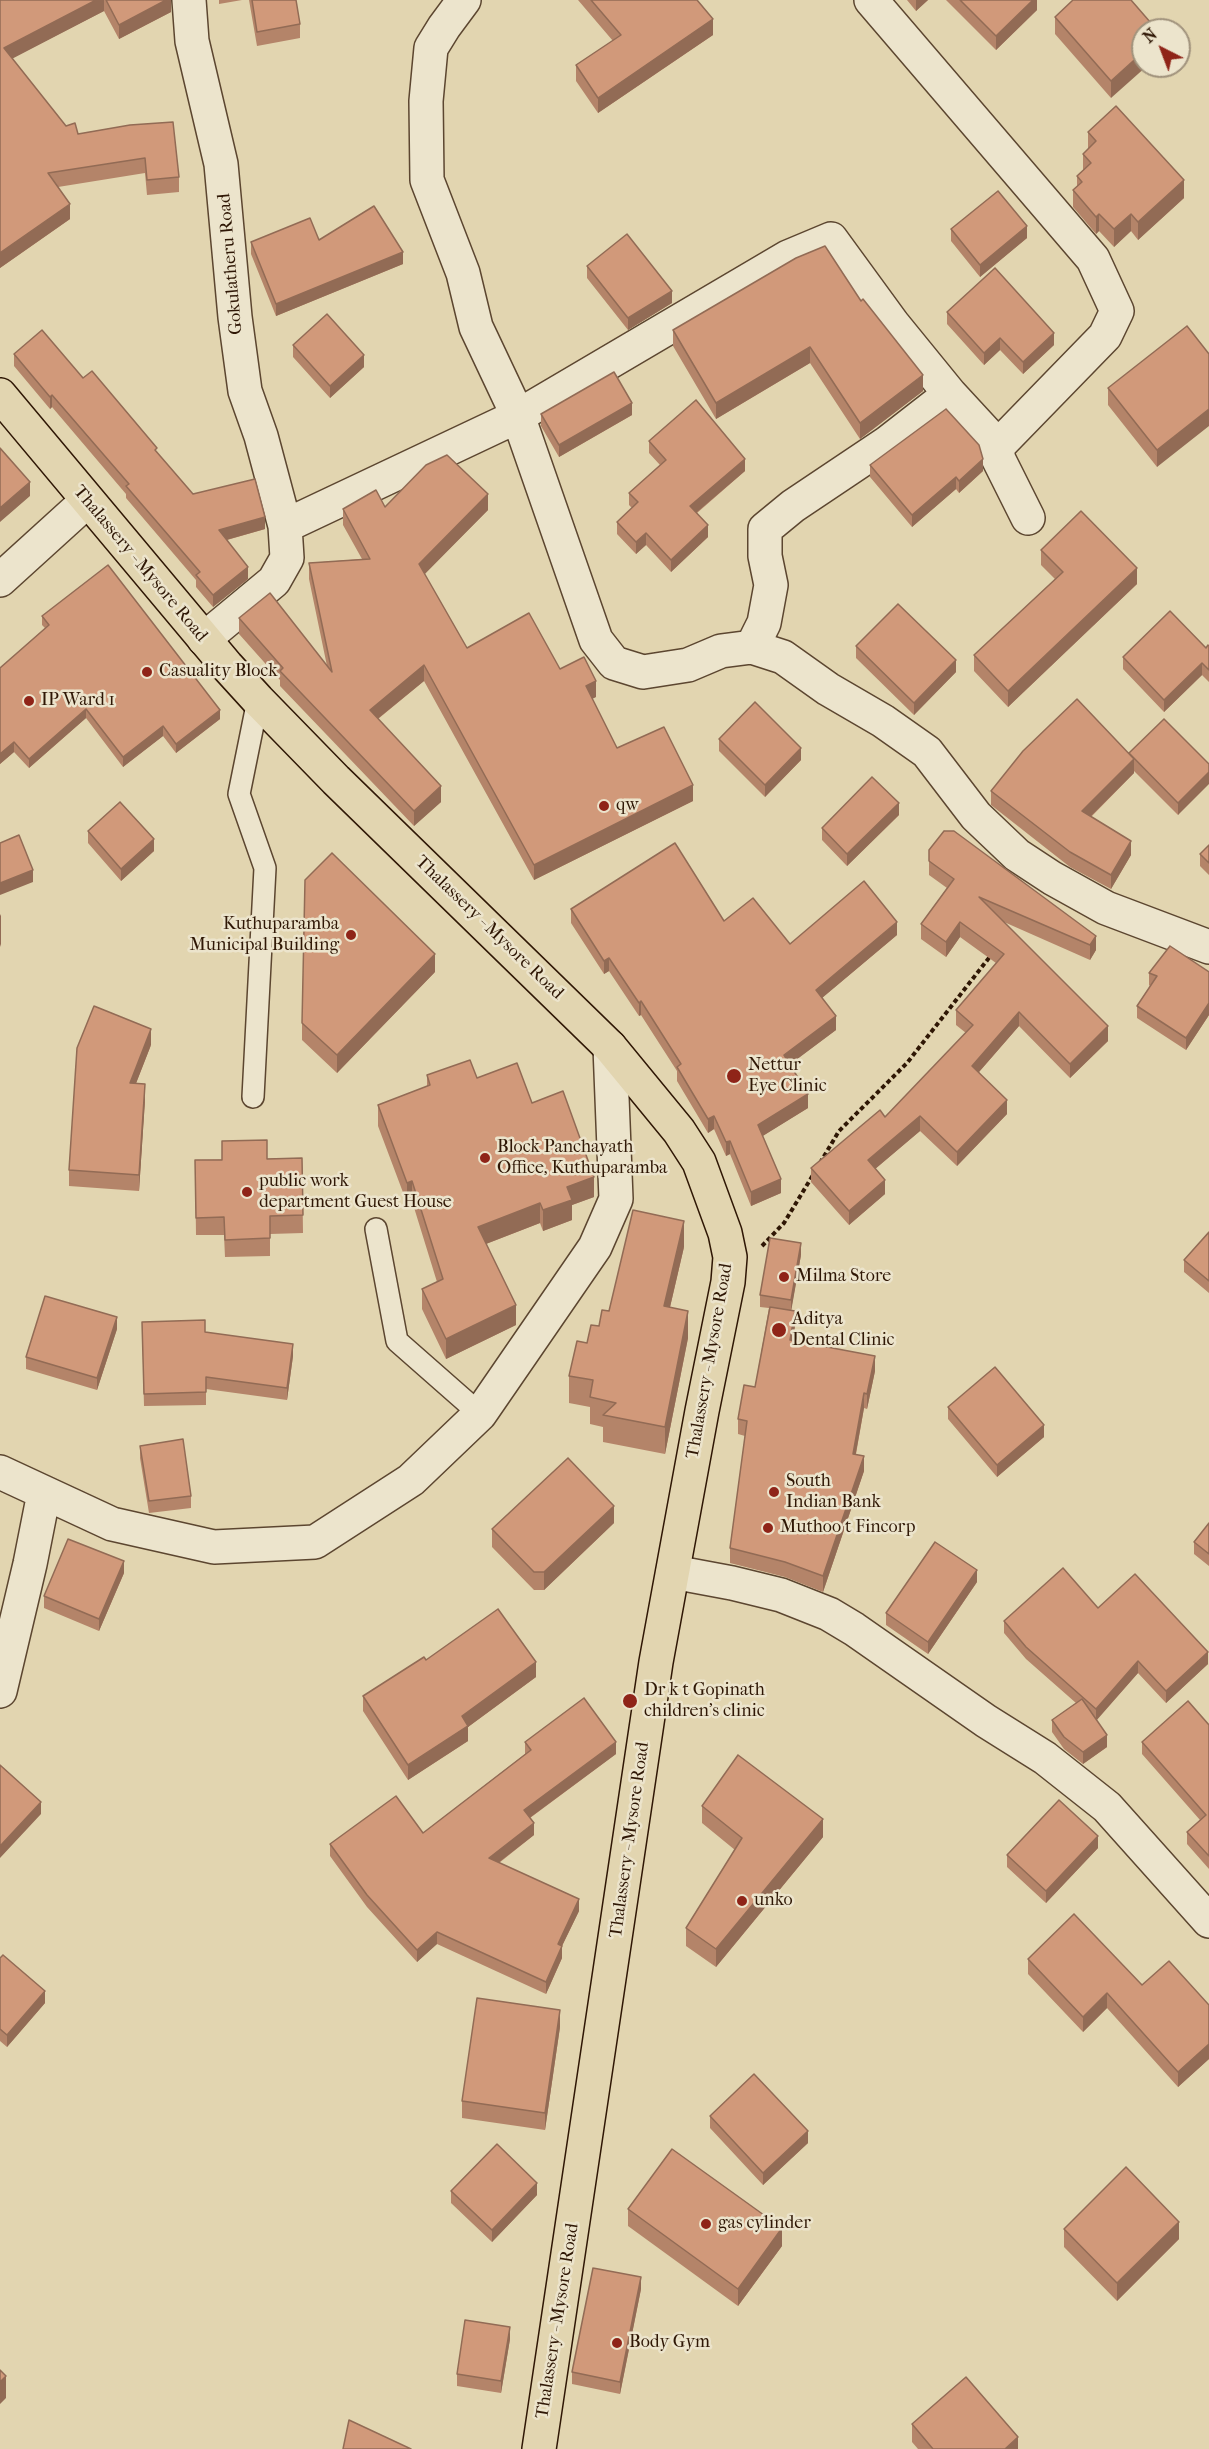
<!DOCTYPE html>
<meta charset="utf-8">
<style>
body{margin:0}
#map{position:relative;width:1209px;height:2449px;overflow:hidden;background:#e2d5b0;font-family:"IM FELL French Canon",serif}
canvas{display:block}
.north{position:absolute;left:1131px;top:18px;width:60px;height:60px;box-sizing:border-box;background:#ece4cc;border:2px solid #a0927c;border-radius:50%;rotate:318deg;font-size:16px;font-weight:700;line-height:24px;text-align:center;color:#2f1705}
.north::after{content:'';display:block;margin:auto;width:21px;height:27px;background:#8f2418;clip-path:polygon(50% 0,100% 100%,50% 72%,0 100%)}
</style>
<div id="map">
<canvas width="1209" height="2449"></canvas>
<div class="north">N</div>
</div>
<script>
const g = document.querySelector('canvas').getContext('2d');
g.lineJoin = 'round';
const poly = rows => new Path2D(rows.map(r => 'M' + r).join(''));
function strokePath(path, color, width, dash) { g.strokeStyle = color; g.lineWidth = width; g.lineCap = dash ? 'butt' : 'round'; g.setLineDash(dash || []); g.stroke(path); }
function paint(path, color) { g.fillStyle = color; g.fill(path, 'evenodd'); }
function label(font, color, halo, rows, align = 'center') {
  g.font = font + ' "IM FELL French Canon",serif'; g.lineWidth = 5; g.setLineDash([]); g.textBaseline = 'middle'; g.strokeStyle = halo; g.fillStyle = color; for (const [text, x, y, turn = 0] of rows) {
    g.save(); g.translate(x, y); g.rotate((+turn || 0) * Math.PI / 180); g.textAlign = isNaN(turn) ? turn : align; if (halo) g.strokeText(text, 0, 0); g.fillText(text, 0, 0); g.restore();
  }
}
const lane = poly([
 [253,1097,265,868,239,794,258,700],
 [376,1229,397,1341,480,1414]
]);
const street = poly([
 [189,0,192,41,221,164,235,317,245,391,261,436,285,526],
 [464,0,444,27,431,48,426,101,427,180,463,273,476,327,518,416,788,257,831,239,893,324,950,394],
 [871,0,1093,259,1117,311,1105,336,998,446,998,458,1028,518],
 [0,580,87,501],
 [204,639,274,581,287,558,285,526,518,416,596,640,614,663,643,672,688,665,721,651,752,647,783,657,828,689,883,721,927,752,976,816,1017,855,1052,878,1106,908,1209,947],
 [752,647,764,623,771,585,765,556,765,529,793,506,887,443,950,394,998,446],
 [0,1472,112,1524,214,1547,315,1542,411,1480,480,1414,595,1247,616,1199,610,1047],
 [673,1572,732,1583,781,1595,829,1614,854,1629,986,1721,1045,1758,1107,1807,1209,1921],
 [0,1691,30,1564,44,1493]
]);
const primary = poly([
 [0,395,227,666,258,700,336,780,610,1047,679,1131,699,1162,725,1233,730,1257,728,1282,702,1411,656,1662,539,2449]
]);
strokePath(lane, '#5c4630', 24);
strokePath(street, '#5c4630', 36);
strokePath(primary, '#2f1705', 36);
strokePath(poly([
 [820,1163,839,1131,907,1063,992,954],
 [762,1246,784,1223,813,1175]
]), '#2f1705', 4, [4.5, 3]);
strokePath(lane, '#ece4cc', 21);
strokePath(street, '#ece4cc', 33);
strokePath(primary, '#e2d5b0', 33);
paint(poly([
 [0,0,171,0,171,12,119,39,104,11,12,58,66,126,78,134,130,125,179,177,179,192,147,195,145,173,58,187,70,219,0,268],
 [219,0,242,0,219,4],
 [249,0,296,0,300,24,300,38,257,46],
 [578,0,697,0,713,35,598,113,576,81,576,65,613,41],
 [907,0,928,0,916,11],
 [946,0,1037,0,1037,10,996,50],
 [1131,0,1111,98,1055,34,1055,17],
 [1088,132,1184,198,1138,240,1131,231,1114,247,1099,231,1096,234,1073,207,1073,190,1077,186,1077,176,1083,171,1083,154,1088,149],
 [951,229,1027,238,980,277,951,241],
 [319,240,403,264,276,316,251,254,251,242],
 [587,266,672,303,628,330,587,278],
 [861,301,923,391,860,439,810,363,716,419,673,346,673,330],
 [947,312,1054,345,1023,374,1000,350,984,365,947,324],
 [293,345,364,367,330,398,293,357],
 [14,354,83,378,157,453,193,494,265,529,227,540,248,579,213,607,196,587,196,580,126,498,126,494,52,407,50,409,14,366],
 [1209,354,1157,467,1108,405,1108,388],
 [541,414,632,415,559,457,541,426],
 [649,441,745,471,697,513,708,537,671,572,646,545,636,554,617,534,617,522,632,508,629,505,629,493,660,465,649,453],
 [870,465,983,471,959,493,956,489,912,527,870,477],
 [343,509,488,510,424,574,467,648,560,669,596,697,592,698,617,748,693,801,534,880,424,681,378,719,441,802,414,826,280,686,280,680,239,634,239,618,327,666,309,579,309,563,362,559,343,525],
 [1041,550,1137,584,1008,707,974,671,974,655,1055,579,1041,565],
 [42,616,220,719,176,753,163,736,123,767,86,718,29,768,14,752,0,764,0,668,45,628,42,625],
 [856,646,956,672,914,715,856,658],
 [1209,646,1209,682,1202,675,1164,712,1123,669,1123,657,1206,648],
 [719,739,801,760,765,797,719,751],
 [1129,754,1209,764,1178,815,1134,771,1134,773,1091,817,1131,855,1111,889,1070,867,991,805,991,791],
 [899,815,847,866,822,840,822,828],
 [88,831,154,851,121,881,88,843],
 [954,831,1096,950,1090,960,1004,922,1108,1041,1070,1078,1019,1026,979,1072,1007,1114,957,1166,920,1131,875,1169,885,1194,849,1225,811,1182,811,1168,885,1117,966,1033,956,1025,956,1010,996,963,960,937,946,957,921,939,921,924,947,888,929,875,929,850],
 [1209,845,1209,875,1200,866,1200,854],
 [571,909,724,921,790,944,897,935,822,998,836,1030,790,1064,808,1108,762,1136,781,1193,751,1206,730,1154,726,1156,714,1129,708,1133,677,1081,677,1071,641,1015,639,1016,609,971,604,974,571,923],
 [435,972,337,1073,302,1040,302,1023],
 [1209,972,1209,1015,1186,1050,1137,1018,1137,1006,1150,986,1149,985,1149,973],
 [151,1045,136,1083,145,1100,139,1191,69,1186,69,1170],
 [427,1075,477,1078,532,1103,594,1197,572,1205,572,1220,543,1231,540,1223,486,1244,516,1325,446,1359,422,1309,422,1289,437,1282,412,1201,407,1203,378,1126,378,1105,427,1087],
 [302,1158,303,1233,270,1234,270,1256,225,1257,224,1235,196,1235,195,1160],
 [1209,1232,1209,1293,1184,1272,1184,1260],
 [684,1247,670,1307,688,1338,665,1454,603,1442,603,1427,590,1424,590,1407,569,1403,569,1376,587,1343,609,1311],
 [801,1255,791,1310,795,1326,793,1340,875,1371,867,1409,864,1408,856,1454,864,1471,823,1592,785,1577,730,1563,730,1548,745,1436,738,1434,738,1419,755,1387,769,1308,760,1307,760,1295],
 [142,1322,205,1332,293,1356,287,1400,206,1389,206,1405,144,1406],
 [117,1329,97,1390,26,1369,26,1357],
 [948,1407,1044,1437,997,1477,948,1419],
 [140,1446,191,1496,191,1508,149,1513,140,1458],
 [614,1523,544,1590,534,1590,492,1547,492,1529],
 [1209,1523,1209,1566,1194,1554,1194,1542],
 [124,1573,99,1631,44,1608,44,1596],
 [977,1582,928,1654,886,1625,886,1613],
 [1098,1608,1208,1664,1166,1703,1138,1673,1096,1720,1107,1747,1083,1764,1064,1749,1052,1732,1052,1720,1076,1703,1026,1659,1004,1633,1004,1621],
 [426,1660,536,1677,468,1727,468,1741,408,1780,363,1711,363,1696],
 [1209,1725,1209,1869,1187,1844,1187,1832,1200,1820,1142,1754,1142,1742],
 [525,1742,616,1754,530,1818,534,1835,499,1863,579,1911,562,1946,562,1958,546,1994,437,1944,417,1962,367,1907,330,1856,330,1844,423,1833,525,1754],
 [702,1806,823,1837,716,1967,686,1946,686,1928,735,1850,702,1823],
 [1098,1848,1046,1903,1007,1867,1007,1855],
 [0,1958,45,2003,7,2047,0,2041],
 [1028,1959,1142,1985,1209,2005,1209,2059,1178,2087,1107,2008,1083,2032,1028,1974],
 [560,2027,545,2130,462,2118,462,2101],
 [710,2116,808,2143,763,2185,710,2128],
 [451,2191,537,2195,492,2242,451,2203],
 [628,2209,782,2246,738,2306,628,2226],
 [1064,2229,1179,2239,1117,2301,1064,2247],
 [641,2289,620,2394,572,2384,572,2372],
 [510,2339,501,2393,457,2386,457,2374],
 [912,2424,1018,2449,918,2449,912,2442]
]), '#b48469');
paint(poly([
 [96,0,104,0,104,11,4,63,4,48],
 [166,0,171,0,171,12,119,39,119,25],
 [916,0,928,0,916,11],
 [1033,0,1037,0,1037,10,996,50,996,36],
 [713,19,713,35,598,113,598,98],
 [1143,52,1143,66,1147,66,1111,98,1111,81],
 [1184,180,1184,198,1138,240,1138,222],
 [70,204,70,219,0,268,0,253],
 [1099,214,1099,231,1096,234,1096,217],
 [1131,214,1131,231,1114,247,1114,229],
 [1027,226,1027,238,980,277,980,265],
 [403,252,403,264,276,316,276,304],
 [672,291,672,303,628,330,628,318],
 [1054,333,1054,345,1023,374,1023,362],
 [1000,338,1000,350,984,365,984,353],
 [810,347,810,363,716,419,716,403],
 [364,355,364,367,330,398,330,386],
 [923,375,923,391,860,439,860,423],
 [52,395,52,407,50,409,50,397],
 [632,403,632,415,559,457,559,445],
 [1209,409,1209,426,1157,467,1157,450],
 [745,459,745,471,690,518,690,506],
 [983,459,983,471,959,493,959,481],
 [956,477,956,489,912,527,912,515],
 [30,482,30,496,0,522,0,508],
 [488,494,488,510,419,580,419,564],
 [265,517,265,529,219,542,219,530],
 [708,525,708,537,671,572,671,560],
 [646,533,646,545,636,554,636,542],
 [248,567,248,579,213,607,213,595],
 [1137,568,1137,584,1008,707,1008,691],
 [956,660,956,672,914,715,914,703],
 [1202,663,1202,675,1164,712,1164,700],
 [424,665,424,681,370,725,370,710],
 [596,681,596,697,586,702,586,686],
 [86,709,86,718,29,768,29,759],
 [220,710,220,719,176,753,176,744],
 [163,726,163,736,123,767,123,757],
 [14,742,14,752,0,764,0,754],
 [801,748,801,760,765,797,765,785],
 [1134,759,1134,773,1082,825,1082,811],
 [1209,772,1209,784,1178,815,1178,803],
 [693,785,693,801,534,880,534,865],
 [441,786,441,802,414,826,414,811],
 [899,803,899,815,847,866,847,854],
 [154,839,154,851,121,881,121,869],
 [1131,841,1131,855,1111,889,1111,875],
 [33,870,33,882,0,895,0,883],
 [1,914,1,944,0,947,0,916],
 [897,922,897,935,816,1003,816,990],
 [960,922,960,937,946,957,946,942],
 [1096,936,1096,950,1090,960,1090,945],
 [435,954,435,972,337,1073,337,1055],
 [609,958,609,971,604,974,604,961],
 [641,1001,641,1015,639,1016,639,1003],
 [1209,1003,1209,1015,1186,1050,1186,1038],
 [1019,1012,1019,1026,972,1080,972,1066],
 [836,1016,836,1030,784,1069,784,1055],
 [1108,1026,1108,1041,1070,1078,1070,1064],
 [151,1029,151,1045,130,1099,130,1083],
 [145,1084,145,1100,139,1191,139,1175],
 [808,1094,808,1108,758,1139,758,1125],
 [1007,1100,1007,1114,957,1166,957,1152],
 [714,1116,714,1129,708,1133,708,1119],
 [920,1116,920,1131,868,1175,868,1160],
 [730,1141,730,1154,726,1156,726,1142],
 [594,1177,594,1197,572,1205,572,1220,543,1231,543,1210,567,1187],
 [781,1179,781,1193,751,1206,751,1192],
 [885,1180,885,1194,849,1225,849,1211],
 [412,1181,412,1201,407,1203,407,1183],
 [540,1203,540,1223,478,1247,478,1227],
 [684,1221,684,1247,664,1333,664,1306],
 [801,1243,801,1255,791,1312,791,1300],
 [516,1305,516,1325,446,1359,446,1339],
 [688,1311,688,1338,665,1454,665,1427],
 [795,1311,795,1326,790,1355,790,1340],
 [117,1317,117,1329,97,1390,97,1378],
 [293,1344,293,1356,287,1400,287,1388],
 [875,1356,875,1371,867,1409,867,1394],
 [864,1393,864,1408,853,1469,853,1454],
 [1044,1425,1044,1437,997,1477,997,1465],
 [864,1456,864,1471,823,1592,823,1576],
 [614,1506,614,1523,544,1590,544,1572],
 [124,1561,124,1573,99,1631,99,1619],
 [977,1570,977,1582,928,1654,928,1642],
 [1208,1652,1208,1664,1166,1703,1166,1691],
 [1138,1661,1138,1673,1096,1721,1096,1709],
 [536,1662,536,1677,468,1727,468,1741,408,1780,408,1765,462,1716],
 [1107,1735,1107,1747,1083,1764,1083,1752],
 [616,1742,616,1754,524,1822,524,1810],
 [41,1802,41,1814,0,1858,0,1846],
 [823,1819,823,1837,716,1967,716,1949],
 [534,1823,534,1835,489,1870,489,1858],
 [1098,1836,1098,1848,1046,1903,1046,1891],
 [579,1899,579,1911,562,1946,562,1958,546,1994,546,1982,558,1944],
 [437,1932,437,1944,417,1962,417,1950],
 [45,1991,45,2003,7,2047,7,2035],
 [1107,1993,1107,2008,1083,2032,1083,2017],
 [560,2010,560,2027,545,2130,545,2113],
 [1209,2044,1209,2059,1178,2087,1178,2072],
 [808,2131,808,2143,763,2185,763,2173],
 [537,2183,537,2195,492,2242,492,2230],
 [1179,2222,1179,2239,1117,2301,1117,2283],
 [782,2228,782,2246,738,2306,738,2289],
 [641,2277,641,2289,620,2394,620,2382],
 [510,2327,510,2339,501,2393,501,2381],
 [6,2376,6,2398,0,2404,0,2382],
 [1018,2437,1018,2449,1005,2449]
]), '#926b55');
const building = poly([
 [0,0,96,0,4,48,66,126,75,123,78,134,130,125,173,122,179,177,147,180,145,158,48,173,70,204,0,253,0,0],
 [106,0,166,0,119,25,106,0],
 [252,0,296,0,300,24,257,32,252,0],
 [591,0,697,0,713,19,598,98,576,65,621,35,591,0],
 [960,0,1033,0,996,36,960,0],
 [1073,0,1131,0,1157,30,1143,30,1143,52,1111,81,1055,17,1073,0],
 [1116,106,1184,180,1138,222,1131,214,1114,229,1099,214,1096,217,1073,190,1082,182,1077,176,1091,163,1083,154,1096,141,1088,132,1116,106],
 [998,191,1027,226,980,265,951,229,998,191],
 [374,206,403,252,276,304,251,242,310,218,319,240,374,206],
 [627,234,672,291,628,318,587,266,627,234],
 [825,246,861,301,863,299,923,375,860,423,810,347,716,403,673,330,796,258,825,246],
 [995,268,1054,333,1023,362,1000,338,984,353,947,312,995,268],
 [327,314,364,355,330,386,293,345,327,314],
 [1187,326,1209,354,1209,409,1157,450,1108,388,1187,326],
 [42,330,83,378,92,371,157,448,155,450,193,494,255,479,265,517,219,530,248,567,213,595,196,575,200,572,126,486,129,484,52,395,50,397,14,354,42,330],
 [614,372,632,403,559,445,541,414,614,372],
 [696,400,745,459,690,506,708,525,671,560,646,533,636,542,617,522,638,502,629,493,666,460,649,441,696,400],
 [946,409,979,445,983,459,959,481,956,477,912,515,870,465,946,409],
 [0,448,30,482,0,508,0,448],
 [447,455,488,494,419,564,467,648,529,613,560,669,584,657,596,681,586,686,617,748,664,727,693,785,534,865,424,665,370,710,441,786,414,811,280,671,283,668,239,618,270,593,332,672,309,563,370,559,343,509,376,490,385,507,426,465,447,455],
 [1081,511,1137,568,1008,691,974,655,1063,572,1041,550,1081,511],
 [108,565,220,710,176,744,163,726,123,757,86,709,29,759,14,742,0,754,0,668,49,625,42,616,108,565],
 [898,604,956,660,914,703,856,646,898,604],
 [1170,611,1206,648,1208,645,1209,646,1209,670,1202,663,1164,700,1123,657,1170,611],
 [1077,699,1134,759,1082,811,1131,841,1111,875,1070,852,991,791,1023,751,1077,699],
 [755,702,801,748,765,785,719,739,755,702],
 [1164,719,1209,764,1209,772,1178,803,1129,753,1164,719],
 [872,777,899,803,847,854,822,828,872,777],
 [120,802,154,839,121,869,88,831,120,802],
 [944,831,954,831,1096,936,1090,945,979,897,1108,1026,1070,1064,1019,1012,972,1066,1007,1100,957,1152,920,1116,868,1160,885,1180,849,1211,811,1168,880,1110,885,1117,973,1025,956,1010,1004,954,960,922,946,942,921,924,954,879,929,861,929,850,944,831],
 [19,835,33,870,0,883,0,843,19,835],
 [675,843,724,921,753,898,790,944,864,881,897,922,816,990,836,1016,784,1055,808,1094,758,1125,781,1179,751,1192,730,1141,726,1142,714,1116,708,1119,677,1067,681,1064,641,1001,639,1003,609,958,604,961,571,909,675,843],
 [1209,845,1209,863,1200,854,1209,845],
 [332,853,435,954,337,1055,302,1023,305,880,332,853],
 [1170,946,1209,972,1209,1003,1186,1038,1137,1006,1157,976,1149,973,1170,946],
 [94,1006,151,1029,130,1083,145,1084,139,1175,69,1170,77,1048,94,1006],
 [470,1060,477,1078,517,1063,532,1103,563,1091,594,1177,567,1187,572,1200,543,1210,540,1203,478,1227,516,1305,446,1339,422,1289,443,1279,412,1181,407,1183,378,1105,430,1085,427,1075,470,1060],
 [267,1140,267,1159,302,1158,303,1215,270,1216,270,1238,225,1240,224,1217,196,1218,195,1160,222,1160,222,1141,267,1140],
 [633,1210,684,1221,664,1306,688,1311,665,1427,603,1415,616,1403,590,1397,593,1380,569,1376,577,1341,587,1343,591,1325,599,1326,602,1310,609,1311,633,1210],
 [1209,1232,1209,1281,1184,1260,1209,1232],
 [770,1238,801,1243,791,1300,760,1295,770,1238],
 [45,1296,117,1317,97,1378,26,1357,45,1296],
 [770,1307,795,1311,790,1340,875,1356,867,1394,864,1393,853,1454,864,1456,823,1576,785,1562,730,1548,747,1421,738,1419,744,1385,755,1387,770,1307],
 [205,1320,205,1332,293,1344,287,1388,206,1377,206,1392,144,1394,142,1322,205,1320],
 [995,1367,1044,1425,997,1465,948,1407,995,1367],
 [183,1439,191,1496,149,1501,140,1446,183,1439],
 [568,1458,614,1506,544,1572,534,1572,492,1529,568,1458],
 [1209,1523,1209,1554,1194,1542,1209,1523],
 [68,1539,124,1561,99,1619,44,1596,68,1539],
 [935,1542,977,1570,928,1642,886,1613,935,1542],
 [1063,1568,1098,1608,1135,1574,1208,1652,1166,1691,1138,1661,1096,1709,1026,1647,1004,1621,1063,1568],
 [498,1609,536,1662,462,1716,468,1726,408,1765,363,1696,424,1657,426,1660,498,1609],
 [584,1698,616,1742,524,1810,534,1823,489,1858,579,1899,558,1944,562,1946,546,1982,437,1932,417,1950,367,1895,330,1844,396,1796,423,1833,531,1750,525,1742,584,1698],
 [1082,1699,1107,1735,1083,1752,1064,1737,1052,1720,1082,1699],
 [1188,1701,1209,1725,1209,1856,1187,1832,1206,1815,1142,1742,1188,1701],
 [738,1755,823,1819,716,1949,686,1928,742,1838,702,1806,738,1755],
 [0,1765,41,1802,0,1846,0,1765],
 [1059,1800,1098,1836,1046,1891,1007,1855,1059,1800],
 [1074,1914,1142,1985,1169,1961,1209,2005,1209,2044,1178,2072,1107,1993,1083,2017,1028,1959,1074,1914],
 [3,1955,45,1991,7,2035,0,2029,0,1958,3,1955],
 [477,1998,560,2010,545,2113,462,2101,477,1998],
 [754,2074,808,2131,763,2173,710,2116,754,2074],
 [497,2144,537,2183,492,2230,451,2191,497,2144],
 [672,2149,782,2228,738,2289,628,2209,672,2149],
 [1126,2167,1179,2222,1117,2283,1064,2229,1126,2167],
 [593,2268,641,2277,620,2382,572,2372,593,2268],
 [465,2320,510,2327,501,2381,457,2374,465,2320],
 [0,2370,6,2376,0,2382,0,2370],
 [966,2377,1018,2437,1005,2449,933,2449,912,2424,966,2377],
 [349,2420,411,2449,343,2449,349,2420]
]);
paint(building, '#d1997a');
strokePath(building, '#926b55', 1.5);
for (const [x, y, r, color] of [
 [147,672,6,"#8f2418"],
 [29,701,6,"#8f2418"],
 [604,806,6,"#8f2418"],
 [351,935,6,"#8f2418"],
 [734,1076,8,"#8f2418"],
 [485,1158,6,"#8f2418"],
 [247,1192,6,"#8f2418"],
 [784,1277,6,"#8f2418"],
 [779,1330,8,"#8f2418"],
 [774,1492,6,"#8f2418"],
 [768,1528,6,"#8f2418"],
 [630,1701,8,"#8f2418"],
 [742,1901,6,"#8f2418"],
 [706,2224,6,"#8f2418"],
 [617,2343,6,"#8f2418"]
]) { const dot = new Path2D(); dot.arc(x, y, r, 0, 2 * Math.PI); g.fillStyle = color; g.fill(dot); strokePath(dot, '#ece4cc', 2); }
label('18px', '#2f1705', '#ece4cc', [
 ["Gokulatheru Road",231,264,-95],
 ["Thalassery - Mysore Road",140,564,50],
 ["Thalassery - Mysore Road",489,928,44],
 ["Thalassery - Mysore Road",710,1361,-80],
 ["Thalassery - Mysore Road",630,1840,-82],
 ["Thalassery - Mysore Road",558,2321,-81]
]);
label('18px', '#2f1705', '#ece4cc', [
 ["Casuality Block",159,672],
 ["IP Ward 1",41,701],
 ["qw",616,806],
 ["Kuthuparamba",339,925,"right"],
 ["Municipal Building",339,946,"right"],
 ["Nettur",748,1066],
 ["Eye Clinic",748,1087],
 ["Block Panchayath",497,1148],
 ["Office, Kuthuparamba",497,1169],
 ["public work",259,1182],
 ["department Guest House",259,1203],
 ["Milma Store",796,1277],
 ["Aditya",792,1320],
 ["Dental Clinic",792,1341],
 ["South",786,1482],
 ["Indian Bank",786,1503],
 ["Muthoo t Fincorp",780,1528],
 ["Dr k t Gopinath",644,1691],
 ["children’s clinic",644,1712],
 ["unko",754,1901],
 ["gas cylinder",718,2224],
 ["Body Gym",629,2343]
], 'left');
</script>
